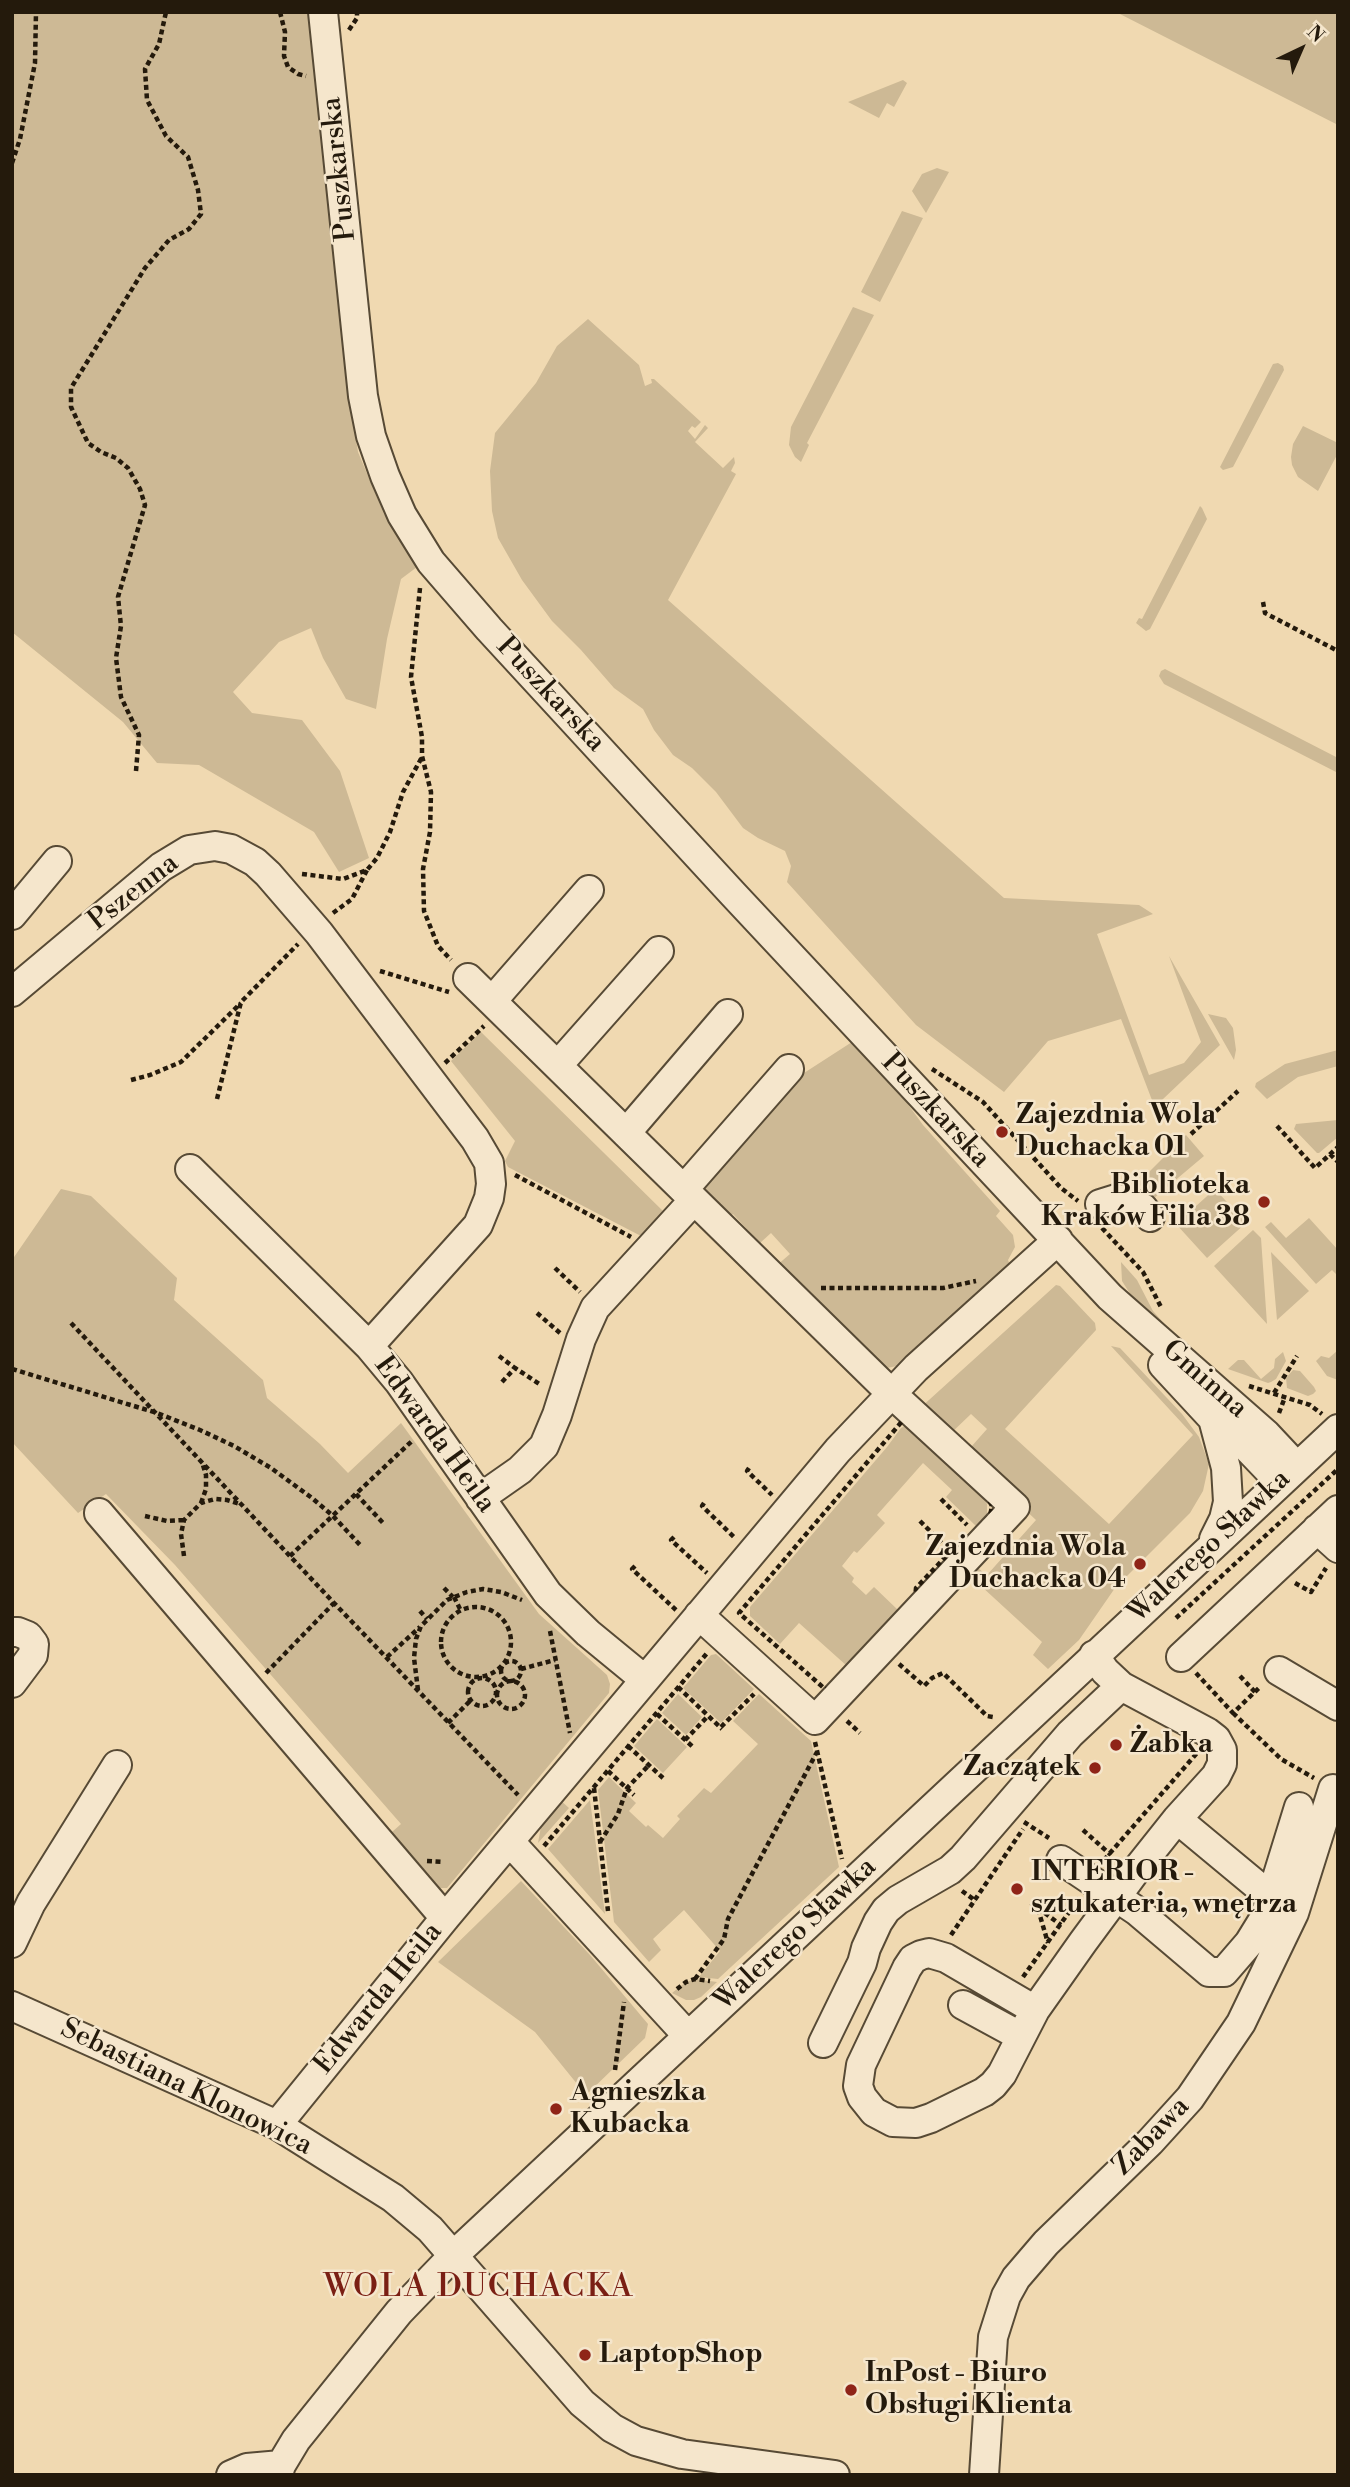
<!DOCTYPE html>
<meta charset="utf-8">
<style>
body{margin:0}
#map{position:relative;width:1350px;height:2487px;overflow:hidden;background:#f0d9b1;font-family:"Libre Bodoni",serif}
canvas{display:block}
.frame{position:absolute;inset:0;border:14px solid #241a0c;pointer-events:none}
.north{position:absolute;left:1266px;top:14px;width:70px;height:70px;-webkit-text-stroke:5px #f5e6cc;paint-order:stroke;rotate:44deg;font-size:19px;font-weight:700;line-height:28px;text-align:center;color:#241a0c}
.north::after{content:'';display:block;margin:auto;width:24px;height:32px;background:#241a0c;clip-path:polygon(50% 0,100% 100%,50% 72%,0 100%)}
</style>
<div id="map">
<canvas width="1350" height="2487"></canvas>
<div class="frame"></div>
<div class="north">N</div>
</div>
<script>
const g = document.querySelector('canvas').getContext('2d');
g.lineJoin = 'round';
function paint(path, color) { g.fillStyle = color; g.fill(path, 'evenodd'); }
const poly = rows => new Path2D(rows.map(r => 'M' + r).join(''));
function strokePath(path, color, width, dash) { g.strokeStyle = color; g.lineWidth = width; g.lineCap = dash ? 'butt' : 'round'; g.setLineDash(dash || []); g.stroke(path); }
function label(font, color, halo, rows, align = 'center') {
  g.font = font + ' "Libre Bodoni",serif'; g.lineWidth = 5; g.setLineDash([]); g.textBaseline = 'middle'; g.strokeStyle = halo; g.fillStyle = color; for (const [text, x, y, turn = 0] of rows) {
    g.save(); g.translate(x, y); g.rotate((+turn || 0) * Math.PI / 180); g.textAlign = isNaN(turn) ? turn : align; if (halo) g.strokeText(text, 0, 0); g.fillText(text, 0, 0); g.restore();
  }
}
paint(poly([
 [12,12,308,12,346,375,358,452,384,514,417,567,401,579,387,639,376,709,346,699,323,658,311,628,279,642,233,692,252,713,302,720,340,771,369,858,339,872,314,832,199,765,157,763,123,722,12,632],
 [1116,12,1338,12,1338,125],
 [903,80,907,83,894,107,887,103,879,118,848,102],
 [937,168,949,172,926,213,912,191,922,174],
 [902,211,923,218,880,302,861,292],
 [853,307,874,315,807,443,809,445,801,462,795,457,789,445,791,427],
 [588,319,639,365,645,386,652,383,651,379,654,379,701,422,695,428,692,426,688,431,695,439,705,425,708,428,695,442,723,468,734,457,735,463,731,471,736,474,668,600,1004,898,1139,905,1153,914,1097,934,1149,1075,1184,1063,1201,1042,1169,956,1220,1045,1162,1100,1168,1109,1155,1108,1121,1019,1048,1041,1004,1092,916,1025,787,882,791,866,785,851,758,838,743,828,716,792,692,768,673,755,654,730,643,709,614,688,581,650,552,621,522,580,498,538,492,511,490,471,495,433,536,383,557,346],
 [1278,363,1283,366,1284,370,1233,467,1223,470,1220,467,1273,364],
 [1303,426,1338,443,1338,453,1318,491,1298,477,1292,465,1291,457,1293,444],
 [1200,506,1202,508,1207,519,1150,629,1146,631,1136,623,1139,618,1142,619],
 [1165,669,1338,758,1338,773,1164,684,1159,676,1161,671],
 [1208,1014,1226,1018,1233,1028,1236,1050,1234,1060],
 [481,1032,665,1213,641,1236,508,1167,505,1161,515,1141,451,1061],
 [852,1042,899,1092,923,1125,1000,1211,996,1216,1013,1235,1015,1247,1008,1260,1010,1265,902,1365,887,1368,873,1364,776,1266,790,1254,771,1233,760,1243,733,1214,728,1218,700,1188,729,1158,804,1073],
 [1338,1050,1338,1066,1298,1077,1267,1099,1255,1087,1256,1083,1285,1064],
 [1338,1120,1338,1137,1319,1153,1317,1153,1294,1129,1296,1124],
 [1186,1135,1204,1156,1153,1199,1138,1183],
 [61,1189,91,1196,177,1278,174,1300,263,1380,267,1398,320,1444,348,1473,401,1423,539,1614,607,1675,610,1684,609,1693,447,1888,440,1888,392,1832,401,1824,175,1565,106,1494,78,1513,12,1442,12,1260],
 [1215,1189,1246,1223,1207,1258,1176,1224],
 [1309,1218,1338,1250,1338,1276,1332,1270,1316,1284,1265,1227,1271,1222,1286,1238],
 [1253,1230,1261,1238,1267,1324,1214,1266],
 [1271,1252,1309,1291,1277,1320],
 [1121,1262,1137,1280,1153,1311,1215,1380,1134,1300,1122,1281],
 [1056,1285,1060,1286,1095,1323,1096,1330,1005,1429,1109,1524,1193,1435,1111,1346,1120,1348,1182,1414,1199,1437,1209,1464,1203,1491,1190,1513,1115,1588,1079,1640,1048,1669,1033,1655,1042,1642,969,1575,975,1566,987,1575,1036,1520,959,1448,964,1440,971,1447,987,1429,971,1414,948,1436,919,1409],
 [1338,1350,1338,1380,1327,1376,1316,1361,1321,1356,1329,1358],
 [1283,1352,1286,1361,1276,1379,1271,1382,1268,1383,1228,1369,1238,1360,1244,1360,1261,1379,1274,1368,1275,1359],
 [1293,1370,1300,1371,1314,1387,1316,1391,1313,1394,1308,1396,1287,1388,1286,1378],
 [905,1426,983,1498,987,1504,987,1514,976,1526,946,1497,952,1490,923,1463,877,1515,885,1523,857,1553,854,1551,842,1566,854,1578,852,1582,866,1595,874,1587,898,1610,847,1666,799,1623,780,1644,750,1616,750,1607,887,1447,901,1428],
 [716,1654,754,1689,721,1723,683,1688,711,1655],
 [678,1694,702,1717,686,1735,662,1713],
 [759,1694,811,1741,839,1867,718,1979,699,1977,720,1951,684,1910,653,1939,661,1950,649,1962,614,1922,598,1790,609,1777,636,1803,629,1811,646,1827,648,1825,663,1838,680,1819,677,1816,704,1788,711,1793,758,1744,733,1721],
 [657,1719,687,1747,663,1773,634,1746],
 [559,1799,569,1808,538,1843,542,1821],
 [590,1800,605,1914,548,1849],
 [521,1881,590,1955,648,2024,645,2038,586,2095,535,2032,438,1962],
 [695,1979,717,1982,701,1997,694,2000,686,2000,672,1993,686,1982]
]), '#cdb995');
const minor = poly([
 [323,12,363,396,371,436,385,476,402,515,431,562,489,629,733,894,1110,1297,1266,1434,1296,1466],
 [12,915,57,861],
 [468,978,891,1393,1015,1507,815,1720,699,1615],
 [12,992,161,867,189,850,215,846,231,849,255,862,268,874,319,933,475,1139,489,1163,491,1184,489,1198,478,1225,369,1346,399,1382,548,1594,588,1633,644,1679],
 [492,1001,589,890],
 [558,1065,659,951],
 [626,1133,728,1014],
 [190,1169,369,1346],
 [684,1189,789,1069],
 [1100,1204,1116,1199,1130,1202,1143,1208,1150,1217],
 [1163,1365,1213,1419,1232,1432,1279,1481],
 [1213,1419,1226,1468,1228,1502,1224,1519,1214,1539],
 [480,1498,520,1470,544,1446,557,1415,581,1339,595,1308,694,1200],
 [99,1513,445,1918],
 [1317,1529,1338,1548],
 [12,1632,18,1632,28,1636,34,1644,33,1655,12,1683],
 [1181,1657,1338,1510],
 [1279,1671,1338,1706],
 [1177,1819,1271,1897],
 [510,1842,688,2036],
 [1061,1860,1137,1911,1209,1972,1224,1972,1249,1943,1265,1917,1299,1807],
 [12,1943,31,1903,117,1765],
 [963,2005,1020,2036],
 [12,2006,277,2125,393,2198,430,2229,582,2403,612,2428,636,2441,682,2454,835,2475],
 [1035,2010,946,1958,929,1953,921,1955,913,1959,907,1968,861,2065,858,2086,862,2097,874,2112,893,2122,916,2123,931,2118,984,2092,993,2085,1002,2074,1035,2010,1083,1942,1134,1873,1177,1819,1216,1776,1222,1764,1222,1750,1216,1739,1207,1732,1121,1686,1105,1671,1094,1655],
 [823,2043,862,1963,866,1948,878,1922,886,1910,898,1900,950,1870,963,1858,1070,1734,1121,1686],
 [277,2125,445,1918,838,1450,916,1368,1058,1240],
 [231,2475,247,2468,281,2465],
 [278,2475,281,2465,296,2440,399,2312,454,2255,1338,1429],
 [984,2475,993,2337,1006,2296,1016,2278,1046,2243,1150,2142,1190,2098,1241,2023,1294,1913,1333,1789]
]);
strokePath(minor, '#574a35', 32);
strokePath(poly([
 [280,12,285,32,284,56,288,67,298,74,306,76],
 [349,30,357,18,357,12],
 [12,163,20,139,35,63,36,12],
 [420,588,411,677,422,737,422,756,431,792,430,832,423,869,424,911,438,946,451,960],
 [1263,602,1265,613,1338,651],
 [136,771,139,735,121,697,116,658,121,626,118,597,145,505,140,489,128,468,116,458,101,452,88,443,71,407,71,388,145,268,169,240,189,229,201,214,198,190,188,157,166,136,147,100,145,69,159,44,166,12],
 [302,874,343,879,367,870,377,858,390,832,403,792,422,757],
 [333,913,352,899,367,870],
 [380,971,449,992],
 [445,1063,484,1026],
 [932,1069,983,1102,1061,1188,1078,1201],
 [131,1080,150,1075,181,1062,241,1003],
 [217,1099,241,1002,298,944],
 [1277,1126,1315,1168,1338,1147],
 [1191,1134,1238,1091],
 [1330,1154,1338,1162],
 [515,1175,631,1237],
 [1102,1228,1143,1272,1161,1307],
 [555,1268,580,1292],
 [821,1288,943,1288,976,1281],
 [537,1313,560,1333],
 [71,1323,334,1603,518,1795],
 [499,1356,515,1368],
 [12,1369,157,1413,200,1430,234,1446,271,1468,312,1498,333,1516,361,1546],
 [502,1382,515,1368,541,1385],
 [1249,1386,1310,1405,1322,1414],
 [1274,1393,1297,1356],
 [1279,1413,1285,1397],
 [904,1419,988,1497,992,1506,990,1516,963,1547,951,1551,916,1588,915,1599,830,1689,825,1689,739,1613,904,1419],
 [749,1468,747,1471,772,1495],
 [356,1494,384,1524],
 [941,1499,967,1525],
 [201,1503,206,1489,206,1475,202,1462],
 [704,1503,702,1506,734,1537],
 [145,1516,167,1521,184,1520],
 [920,1521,945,1546],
 [674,1537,671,1540,707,1573],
 [184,1556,181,1534,184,1520,201,1503,215,1499,227,1500,240,1504],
 [290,1556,413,1440],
 [635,1566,632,1569,676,1610],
 [1295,1583,1311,1592,1326,1568],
 [444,1588,453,1597],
 [454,1597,460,1609],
 '441 1642a35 35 0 1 1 70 0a35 35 0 1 1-70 0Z',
 [420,1611,427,1619],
 [1176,1618,1338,1469],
 [550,1631,570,1733],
 [387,1657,420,1627],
 '501 1671a10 10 0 1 1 20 0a10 10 0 1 1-20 0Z',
 [899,1664,924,1686,932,1678,943,1673,987,1716,993,1717],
 [521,1669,555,1660],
 [266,1673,334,1603],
 [1196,1673,1233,1713,1261,1686],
 [1240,1676,1255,1692],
 '468 1692a14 14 0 1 1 28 0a14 14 0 1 1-28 0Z',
 '497 1695a14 14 0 1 1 28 0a14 14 0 1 1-28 0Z',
 [678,1687,722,1729],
 [418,1690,414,1658,416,1639,421,1626,447,1600,467,1592,483,1589,501,1592,522,1600],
 [1233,1713,1281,1759,1314,1778],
 [657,1714,693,1747],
 [847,1721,860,1733],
 [448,1723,471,1700],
 [721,1727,754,1694],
 [685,1740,708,1716],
 [815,1742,842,1859],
 [628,1746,663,1778],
 [608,1771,634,1795],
 [594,1788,608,1911],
 [1024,1822,1049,1838],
 [1083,1830,1111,1855],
 [600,1842,618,1814,627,1788,649,1765],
 [544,1846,708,1652],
 [1104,1860,1197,1753],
 [427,1861,444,1862],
 [962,1891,976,1901],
 [1031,1903,1061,1925],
 [1038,1909,1048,1943],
 [951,1935,1023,1829],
 [1023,1977,1079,1898],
 [695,1979,724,1939,728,1919,817,1752],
 [677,1989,686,1982,695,1979,710,1981],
 [615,2070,624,2002]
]), '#241a0c', 4.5, [5, 3.5]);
strokePath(minor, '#f5e6cc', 28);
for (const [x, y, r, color] of [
 [1002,1132,7,"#8f2418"],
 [1264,1202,7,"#8f2418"],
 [1140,1564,7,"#8f2418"],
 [1116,1745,7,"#8f2418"],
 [1095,1768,7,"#8f2418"],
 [1017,1889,7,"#8f2418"],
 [556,2109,7,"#8f2418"],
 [585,2355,7,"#8f2418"],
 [851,2390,7,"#8f2418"]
]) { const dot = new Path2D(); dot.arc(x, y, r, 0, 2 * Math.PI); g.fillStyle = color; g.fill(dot); strokePath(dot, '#f5e6cc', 2.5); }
label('28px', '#241a0c', '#f5e6cc', [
 ["Puszkarska",340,169,-96],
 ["Puszkarska",550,695,47],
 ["Pszenna",134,893,-38],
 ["Puszkarska",935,1111,47],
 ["Gminna",1204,1380,41],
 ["Edwarda Heila",434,1435,54],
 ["Walerego Sławka",1210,1547,-43],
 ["Walerego Sławka",796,1935,-43],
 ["Edwarda Heila",379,1999,-51],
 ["Sebastiana Klonowica",186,2088,26],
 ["Zabawa",1152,2137,-46]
]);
label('bold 28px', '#241a0c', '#f5e6cc', [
 ["Zajezdnia Wola",1016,1116],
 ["Duchacka 01",1016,1148],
 ["Biblioteka",1250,1186,"right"],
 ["Kraków Filia 38",1250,1218,"right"],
 ["Zajezdnia Wola",1126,1548,"right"],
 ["Duchacka 04",1126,1580,"right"],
 ["Żabka",1130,1745],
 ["Zaczątek",1081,1768,"right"],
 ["INTERIOR -",1031,1873],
 ["sztukateria, wnętrza",1031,1905],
 ["Agnieszka",570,2093],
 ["Kubacka",570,2125],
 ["LaptopShop",599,2355],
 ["InPost - Biuro",865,2374],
 ["Obsługi Klienta",865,2406]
], 'left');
g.letterSpacing = '2px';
label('32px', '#7a1f14', '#f5e6cc', [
 ["WOLA DUCHACKA",479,2288]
]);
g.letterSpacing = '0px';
</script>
